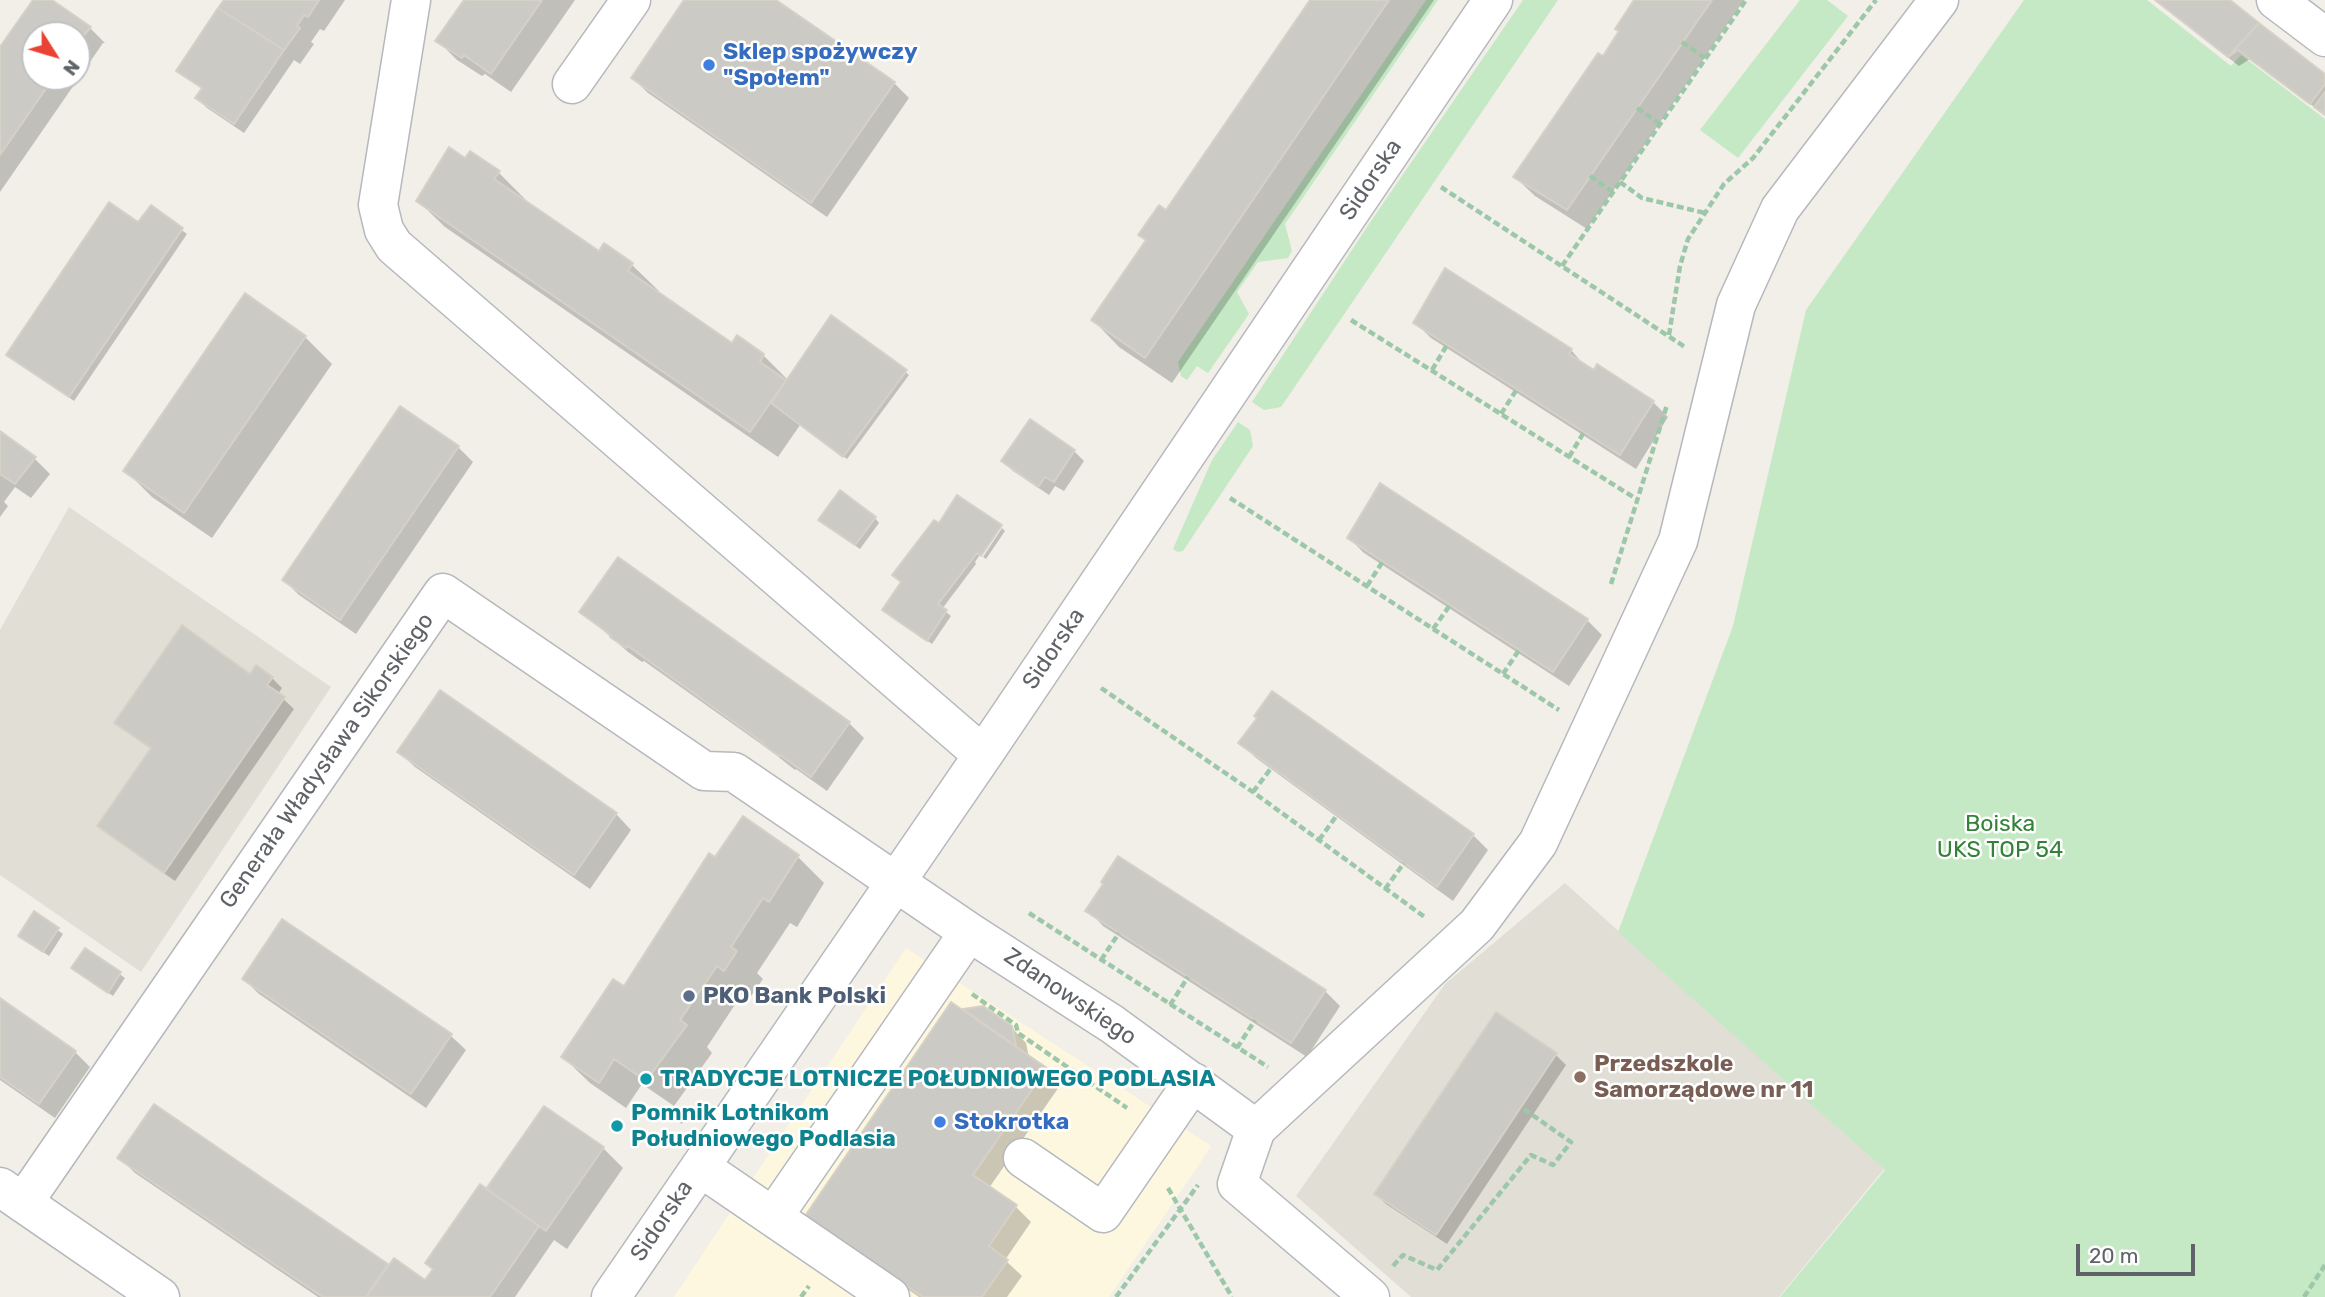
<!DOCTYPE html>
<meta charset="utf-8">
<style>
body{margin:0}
#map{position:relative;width:2325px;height:1297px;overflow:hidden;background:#f1efe8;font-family:Rubik,sans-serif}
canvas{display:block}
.north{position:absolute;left:21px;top:21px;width:70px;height:70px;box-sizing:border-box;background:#fff;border:2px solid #bfc1c3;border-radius:50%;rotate:127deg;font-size:19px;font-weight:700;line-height:28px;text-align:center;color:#5f6368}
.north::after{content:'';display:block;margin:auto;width:24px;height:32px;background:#ea4335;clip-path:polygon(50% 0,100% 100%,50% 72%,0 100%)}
.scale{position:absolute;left:2076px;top:1244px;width:119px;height:32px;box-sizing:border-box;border:4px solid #5f6368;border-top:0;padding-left:9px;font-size:21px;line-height:24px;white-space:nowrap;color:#5f6368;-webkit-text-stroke:5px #fff;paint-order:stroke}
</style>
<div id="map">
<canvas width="2325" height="1297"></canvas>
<div class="north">N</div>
<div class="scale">20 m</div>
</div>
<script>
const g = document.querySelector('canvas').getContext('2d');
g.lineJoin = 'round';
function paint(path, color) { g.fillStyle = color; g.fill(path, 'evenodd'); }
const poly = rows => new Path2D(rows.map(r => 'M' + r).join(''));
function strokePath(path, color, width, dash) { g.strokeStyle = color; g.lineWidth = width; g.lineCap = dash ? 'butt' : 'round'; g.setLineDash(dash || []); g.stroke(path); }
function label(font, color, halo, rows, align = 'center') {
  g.font = font + ' Rubik,sans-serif'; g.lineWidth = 5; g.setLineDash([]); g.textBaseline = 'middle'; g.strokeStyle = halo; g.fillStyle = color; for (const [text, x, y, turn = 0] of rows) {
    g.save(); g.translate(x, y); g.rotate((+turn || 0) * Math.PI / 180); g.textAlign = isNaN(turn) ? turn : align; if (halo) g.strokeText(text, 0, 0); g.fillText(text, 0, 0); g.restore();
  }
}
paint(poly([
 [906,948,1211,1146,1196,1169,1109,1297,674,1297]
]), '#fef7e0');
paint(poly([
 [69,507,331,687,141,972,0,875,0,630],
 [1565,883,1884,1169,1779,1297,1411,1297,1296,1196,1445,984]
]), '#e1ded6');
paint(poly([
 [1426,0,1438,0,1285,224,1292,251,1288,258,1258,262,1237,292,1249,314,1208,373,1197,366,1187,380,1181,376,1178,362],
 [1523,0,1558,0,1281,407,1264,410,1252,402,1373,218],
 [1800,0,1827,0,1848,16,1738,158,1700,130],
 [2024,0,2147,0,2231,66,2241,55,2325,119,2325,1297,1780,1297,1885,1170,1618,932,1733,626,1806,310],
 [1238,422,1250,430,1253,446,1183,551,1178,552,1173,549,1212,460]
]), '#c5e8c5');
paint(poly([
 [33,0,49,0,90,28,105,43,103,43,0,192,0,48],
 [35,35,77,35,77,77,35,77],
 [226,0,345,0,324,31,320,29,311,42,314,44,300,64,294,60,244,133,207,108,197,98,203,90,178,70],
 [466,0,575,0,511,92,485,74,482,76,457,60,438,41],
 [686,0,773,0,894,83,909,98,827,217,648,93,633,78],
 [1312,0,1434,0,1172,383,1119,347,1093,320,1147,242,1140,235,1167,213],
 [1637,0,1744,0,1587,229,1535,196,1515,177,1604,58],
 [2155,0,2226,0,2325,77,2325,115,2250,59,2239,66],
 [466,161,499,173,525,199,524,201,600,254,605,246,632,265,659,291,657,293,733,345,763,355,788,380,904,371,909,375,847,459,800,425,778,457,445,227,418,201],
 [151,207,187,234,74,401,13,359,139,225],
 [1416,323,1571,350,1585,366,1653,402,1668,417,1636,469,1431,338],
 [305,337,332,364,212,538,152,497,125,470],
 [0,433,35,459,50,474,31,498,15,487,4,502,8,506,0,517],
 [458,447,473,462,356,634,299,595,284,580],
 [1074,451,1084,461,1064,491,1055,486,1049,495,1013,471,1003,461],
 [875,518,879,523,860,549,825,524],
 [939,525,999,526,975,562,976,564,942,609,951,616,932,644,889,615],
 [1002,528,1005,531,986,559,983,557],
 [1349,538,1587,620,1602,635,1569,686,1364,553],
 [619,559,849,723,864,738,827,791,796,769,795,770,771,751,644,661,642,662,628,652,582,612],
 [251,676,272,678,282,688,278,694,294,709,175,881,110,835,100,825,152,750,116,723],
 [1241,743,1473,835,1488,850,1453,901,1256,758],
 [399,752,616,814,631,830,590,889,415,767],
 [798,857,824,883,797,927,790,923,757,973,763,979,751,996,744,991,707,1047,712,1053,674,1106,642,1084,626,1108,590,1083,563,1057,624,989,716,859],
 [1088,910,1325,991,1340,1006,1307,1057,1103,926],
 [34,913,63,934,49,956,25,940],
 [86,950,125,978,113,996,78,972],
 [244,979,450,1035,466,1050,426,1108,259,994],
 [0,1000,75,1052,90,1067,55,1118,0,1080],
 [982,1008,1011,1027,1026,1043,1029,1058,1046,1069,1061,1084,989,1188,1016,1207,1031,1222,1005,1260,1022,1276,1007,1297,919,1297,822,1231,962,1011],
 [1496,1015,1556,1055,1566,1065,1447,1244,1386,1204,1376,1194],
 [155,1107,389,1267,426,1283,487,1191,603,1148,623,1168,567,1249,554,1240,515,1297,318,1297,135,1173,120,1158]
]), '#0003');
const building = poly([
 [33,0,52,0,91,27,77,43,77,35,35,35,35,77,54,77,0,155,0,47,33,0],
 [224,0,319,0,308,17,304,15,297,26,300,28,284,50,218,8,224,0],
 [464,0,542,0,491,74,464,55,462,58,435,41,464,0],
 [684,0,776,0,895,82,811,203,631,78,684,0],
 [1310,0,1389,0,1145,358,1091,320,1146,240,1138,235,1159,205,1166,210,1310,0],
 [1634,0,1712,0,1567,210,1513,177,1598,53,1603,56,1619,31,1615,29,1634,0],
 [2155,0,2230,0,2259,23,2228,57,2155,0],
 [218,8,284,50,234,124,195,98,202,88,176,71,218,8],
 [2259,23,2325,74,2325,84,2310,104,2238,50,2228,57,2259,23],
 [2325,92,2325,115,2314,107,2325,92],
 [449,147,465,158,470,151,500,171,494,179,599,251,604,243,633,263,628,271,732,343,737,335,764,354,760,362,786,380,750,432,416,201,449,147],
 [109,202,138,222,151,205,183,228,69,397,6,355,109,202],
 [1445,268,1572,349,1569,354,1594,370,1597,364,1654,401,1620,455,1413,323,1445,268],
 [245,293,306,336,184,513,123,471,245,293],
 [831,315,907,370,843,457,771,403,831,315],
 [400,406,459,446,340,620,282,580,400,406],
 [1030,419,1075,450,1054,482,1045,477,1038,487,1001,461,1030,419],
 [0,431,36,457,15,484,0,474,0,431],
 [1380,483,1588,619,1553,672,1347,538,1380,483],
 [840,490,876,517,855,545,818,520,840,490],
 [957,495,1002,525,981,556,977,553,938,604,947,610,927,641,882,610,901,582,892,575,934,520,939,523,957,495],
 [618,557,850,722,811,777,780,755,779,756,762,744,763,743,628,646,626,648,610,637,611,635,579,612,618,557],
 [182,625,250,674,256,665,273,677,267,685,285,697,164,873,97,826,151,748,114,723,182,625],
 [440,690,617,813,574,875,397,752,440,690],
 [1272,691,1474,834,1437,887,1238,743,1257,718,1254,716,1272,691],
 [743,816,799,855,769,902,763,898,731,947,737,951,724,971,717,966,680,1020,687,1025,646,1081,614,1059,599,1083,561,1057,613,979,624,986,709,853,715,857,743,816],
 [1118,856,1326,990,1291,1043,1085,911,1103,884,1101,882,1118,856],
 [34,911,59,928,43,952,18,936,34,911],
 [282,919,452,1034,411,1094,242,979,282,919],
 [85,948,121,972,108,993,71,968,85,948],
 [0,998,76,1051,39,1104,0,1077,0,998],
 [951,1002,1047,1068,973,1175,1017,1205,989,1246,1008,1260,982,1297,923,1297,805,1216,951,1002],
 [983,1006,1012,1026,1016,1046,963,1009,983,1006],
 [1496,1012,1557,1053,1436,1235,1374,1194,1496,1012],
 [154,1104,388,1264,366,1297,323,1297,117,1158,154,1104],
 [544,1106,604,1147,546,1231,486,1189,544,1106],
 [480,1184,539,1226,490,1297,366,1297,394,1258,425,1280,433,1269,425,1263,480,1184]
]);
paint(building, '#cccac5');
strokePath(building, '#d6d1c6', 2);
const minor = poly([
 [411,0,378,205,384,230,394,246,983,755],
 [2276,0,2325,37],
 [572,84,631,0],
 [1256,1129,1477,925,1538,843,1678,541,1736,305,1780,209,1939,0],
 [1023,1158,1103,1213,1193,1082],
 [700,1167,890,1297],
 [0,1187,160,1297],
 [23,1203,443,593,704,771,734,772,969,932,1112,1024,1256,1129,1237,1184,1370,1297],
 [773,1217,969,932],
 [611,1297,983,755,1493,0]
]);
strokePath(minor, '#b5b8bc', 41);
strokePath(poly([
 [1682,42,1705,58],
 [1637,108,1660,124],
 [1590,176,1613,192],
 [1620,182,1642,198,1705,213],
 [1441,187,1685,347],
 [1562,266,1746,0],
 [1351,320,1638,500],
 [1669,335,1680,266,1688,239,1724,184,1753,158,1876,0],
 [1432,370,1447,345],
 [1501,414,1517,389],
 [1569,457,1584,432],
 [1230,498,1559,710],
 [1611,584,1667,405],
 [1367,586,1383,561],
 [1433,629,1450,605],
 [1503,674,1519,650],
 [1101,688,1253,792,1426,918],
 [1253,792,1272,767],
 [1319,840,1337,815],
 [1385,889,1404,863],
 [1029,913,1268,1067],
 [1101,960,1119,933],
 [972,994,1016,1025,1018,1033,1127,1108],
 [1170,1005,1188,977],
 [1237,1048,1255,1020],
 [671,1114,683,1122],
 [1168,1188,1232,1297],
 [1393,1266,1403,1255,1437,1270,1531,1155,1553,1165,1571,1142,1521,1107],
 [801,1297,809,1286],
 [1116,1297,1198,1185],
 [2304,1297,2325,1265]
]), '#9cc7a9', 4.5, [7, 3.5]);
strokePath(minor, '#fff', 38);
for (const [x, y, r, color] of [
 [709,65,7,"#3f7fe0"],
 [689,996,7,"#5c6f8a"],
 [1580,1077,7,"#8d6e63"],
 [646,1079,7,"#0f9aa8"],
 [940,1122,7,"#3f7fe0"],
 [617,1126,7,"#0f9aa8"]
]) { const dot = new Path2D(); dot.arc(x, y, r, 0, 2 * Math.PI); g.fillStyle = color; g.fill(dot); strokePath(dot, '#fff', 2.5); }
label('bold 23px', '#366cbe', '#fff', [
 ["Sklep spożywczy",723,52],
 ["\"Społem\"",723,78],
 ["Stokrotka",954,1122]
], 'left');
label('23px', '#5f6368', '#fff', [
 ["Sidorska",1371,180,-56],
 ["Sidorska",1054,649,-56],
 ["Generała Władysława Sikorskiego",327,761,-55],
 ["Zdanowskiego",1070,997,34],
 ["Sidorska",662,1221,-56]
]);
label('23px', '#348238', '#fff', [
 ["Boiska",2000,824],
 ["UKS TOP 54",2000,850]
]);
label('bold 23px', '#4e5e75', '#fff', [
 ["PKO Bank Polski",703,996]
], 'left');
label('bold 23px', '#785e54', '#fff', [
 ["Przedszkole",1594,1064],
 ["Samorządowe nr 11",1594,1090]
], 'left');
label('bold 23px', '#0d838f', '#fff', [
 ["TRADYCJE LOTNICZE POŁUDNIOWEGO PODLASIA",660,1079],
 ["Pomnik Lotnikom",631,1113],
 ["Południowego Podlasia",631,1139]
], 'left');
</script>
